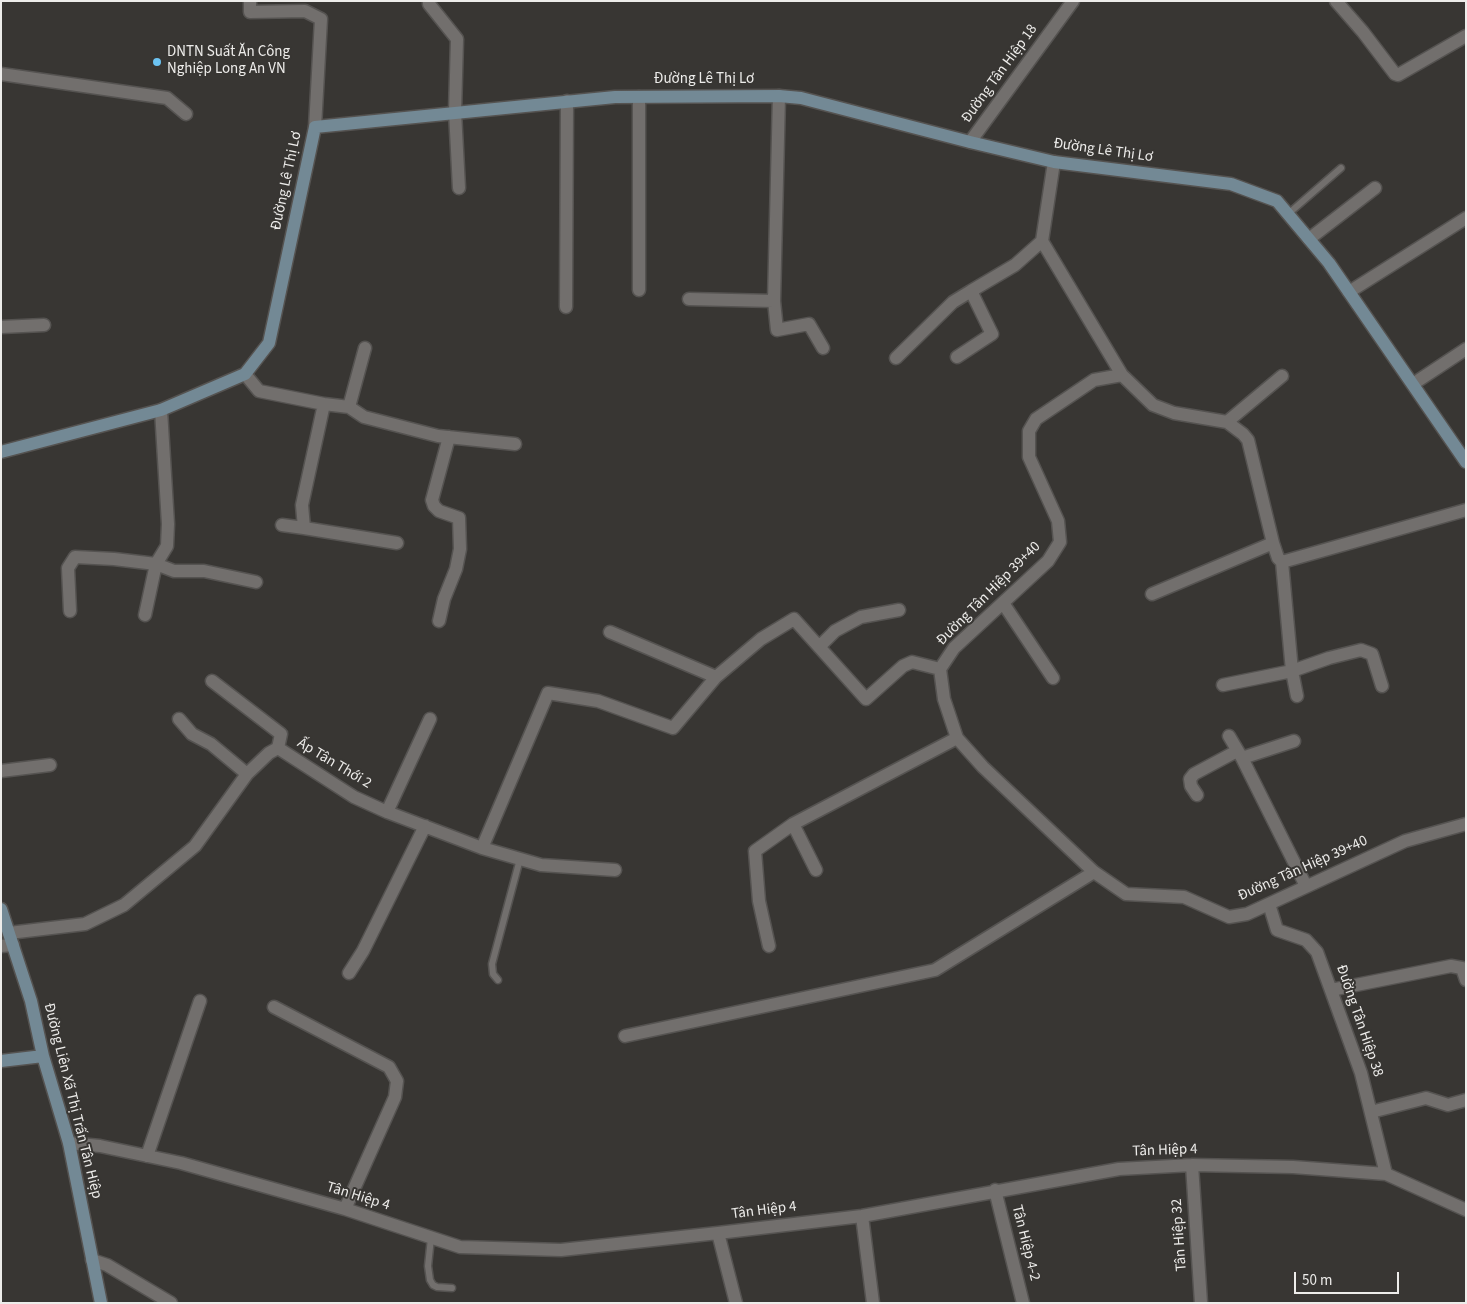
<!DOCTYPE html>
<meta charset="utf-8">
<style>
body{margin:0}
#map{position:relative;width:1467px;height:1304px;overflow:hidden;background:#383633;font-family:"Source Sans 3",sans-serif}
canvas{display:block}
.frame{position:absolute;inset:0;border:2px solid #edecea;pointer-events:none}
.scale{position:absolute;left:1294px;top:1272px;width:105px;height:22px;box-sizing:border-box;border:2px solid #edecea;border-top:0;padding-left:6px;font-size:15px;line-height:18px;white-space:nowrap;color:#edecea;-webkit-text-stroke:4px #383633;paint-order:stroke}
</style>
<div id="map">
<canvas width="1467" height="1304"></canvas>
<div class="frame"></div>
<div class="scale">50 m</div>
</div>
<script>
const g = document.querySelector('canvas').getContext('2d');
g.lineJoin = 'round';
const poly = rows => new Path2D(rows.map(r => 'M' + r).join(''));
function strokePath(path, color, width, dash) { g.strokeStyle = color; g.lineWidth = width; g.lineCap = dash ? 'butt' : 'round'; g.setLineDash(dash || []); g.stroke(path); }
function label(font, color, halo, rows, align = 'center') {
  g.font = font + ' "Source Sans 3",sans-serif'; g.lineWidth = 4; g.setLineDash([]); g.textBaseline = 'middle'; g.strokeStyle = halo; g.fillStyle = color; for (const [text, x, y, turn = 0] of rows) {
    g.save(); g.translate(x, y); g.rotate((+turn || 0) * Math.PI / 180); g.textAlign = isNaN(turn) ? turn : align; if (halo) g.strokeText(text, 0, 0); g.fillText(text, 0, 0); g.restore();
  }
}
const lane = poly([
 [1288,214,1341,168],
 [498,980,493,974,492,964,520,859],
 [431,1238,428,1266,430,1280,433,1285,437,1287,452,1288]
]);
const street = poly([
 [250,1,250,12,305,11,321,19,315,127],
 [429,1,429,4,457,39,455,112,459,188],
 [1336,1,1363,32,1395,74,1398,75,1466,36],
 [1,74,167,98,186,114],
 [779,96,774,301,777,330,809,324,823,348],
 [639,97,639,290],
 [970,142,1073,1],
 [1309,239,1375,188],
 [1042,241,1122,375],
 [971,291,1015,265,1042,241,1054,162],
 [1349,292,1466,218],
 [689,299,774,301],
 [566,307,567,101],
 [1,327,44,325],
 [896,358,953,302,971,291,992,334,957,357],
 [245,374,259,391,324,404,349,407,365,348],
 [1413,384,1466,349],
 [324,404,302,505,304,528,397,543],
 [349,407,364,417,438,436,515,444],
 [1227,422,1282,376],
 [1466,510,1282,562,1278,558,1273,543,1248,440,1243,434,1227,422,1174,413,1153,405,1122,375,1094,380,1036,419,1029,431,1029,457,1058,521,1060,542,1048,561,954,648,940,669,944,699,957,738,983,767,1094,872,1126,894,1184,897,1229,917,1247,914,1405,841,1466,824],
 [282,525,304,528],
 [1282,562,1292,671,1297,696],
 [1152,594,1273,543],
 [1003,603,1053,678],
 [70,611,68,568,75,557,114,559,156,564,174,571,204,571,256,582],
 [145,615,156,564,167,546,168,524,161,410],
 [439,621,444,599,456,569,460,549,459,518,439,511,434,506,432,500,449,437],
 [610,632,716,677],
 [819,647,835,631,861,617,899,610],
 [212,681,281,734,278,748],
 [1223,685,1292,671,1329,658,1361,650,1372,654,1382,686],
 [179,719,192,734,211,744,247,774],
 [1229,736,1242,758,1306,886],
 [1242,758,1294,741],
 [1,771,50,765],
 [1197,795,1191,786,1190,779,1194,774,1237,751],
 [387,812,430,719],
 [793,824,816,870],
 [482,848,548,693,598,701,673,728,716,677,761,639,794,619,866,699,903,666,912,662,940,669],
 [1269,904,1277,930,1306,940,1317,952,1361,1073,1386,1174],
 [9,933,85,924,124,905,195,846,247,774,269,753,278,748,354,797,387,812,482,848,541,865,615,870],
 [1,946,13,945],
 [769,946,759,901,755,851,793,824,957,738],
 [349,973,363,951,425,826],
 [1331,990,1451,966,1462,968,1466,980],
 [274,1007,389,1067,397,1081,395,1097,345,1209],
 [625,1036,935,970,1094,872],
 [1371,1112,1426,1098,1448,1105,1466,1100],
 [69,1143,100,1146,181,1163,345,1209,460,1247,561,1250,718,1233,862,1216,1119,1169,1192,1165,1293,1167,1386,1174,1466,1210],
 [147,1156,200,1001],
 [1192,1165,1201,1303],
 [995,1190,1023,1303],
 [862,1216,873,1303],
 [718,1233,736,1303],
 [92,1260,107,1265,171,1303]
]);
const secondary = poly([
 [1,452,161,410,245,374,269,343,315,127,615,97,779,96,801,98,970,142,1054,162,1231,184,1277,201,1329,263,1466,462],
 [1,909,31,1001,43,1056,69,1143,101,1303],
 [1,1061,43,1056]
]);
strokePath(lane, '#555351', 9);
strokePath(street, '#555351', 15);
strokePath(secondary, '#555351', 15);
strokePath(lane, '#726f6d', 6);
strokePath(street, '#726f6d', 12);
strokePath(secondary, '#738995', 12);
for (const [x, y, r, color] of [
 [157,62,5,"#6cc3f2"]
]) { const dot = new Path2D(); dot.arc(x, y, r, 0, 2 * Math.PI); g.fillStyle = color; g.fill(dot); strokePath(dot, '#383633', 2); }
label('15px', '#edecea', '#383633', [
 ["DNTN Suất Ăn Công",167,53],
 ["Nghiệp Long An VN",167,70]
], 'left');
label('15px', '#edecea', '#383633', [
 ["Đường Tân Hiệp 18",1000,74,-54],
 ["Đường Lê Thị Lơ",704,80],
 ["Đường Lê Thị Lơ",1103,151,8],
 ["Đường Lê Thị Lơ",287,181,-78],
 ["Đường Tân Hiệp 39+40",989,594,-45],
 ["Ấp Tân Thới 2",334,764,31],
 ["Đường Tân Hiệp 39+40",1303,869,-24],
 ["Đường Tân Hiệp 38",1359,1021,71],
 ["Đường Liên Xã Thị Trấn Tân Hiệp",72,1101,76],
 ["Tân Hiệp 4",1165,1151,-2],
 ["Tân Hiệp 4",358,1197,17],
 ["Tân Hiệp 4",764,1211,-7],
 ["Tân Hiệp 32",1180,1235,-94],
 ["Tân Hiệp 4-2",1025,1243,76]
]);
</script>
